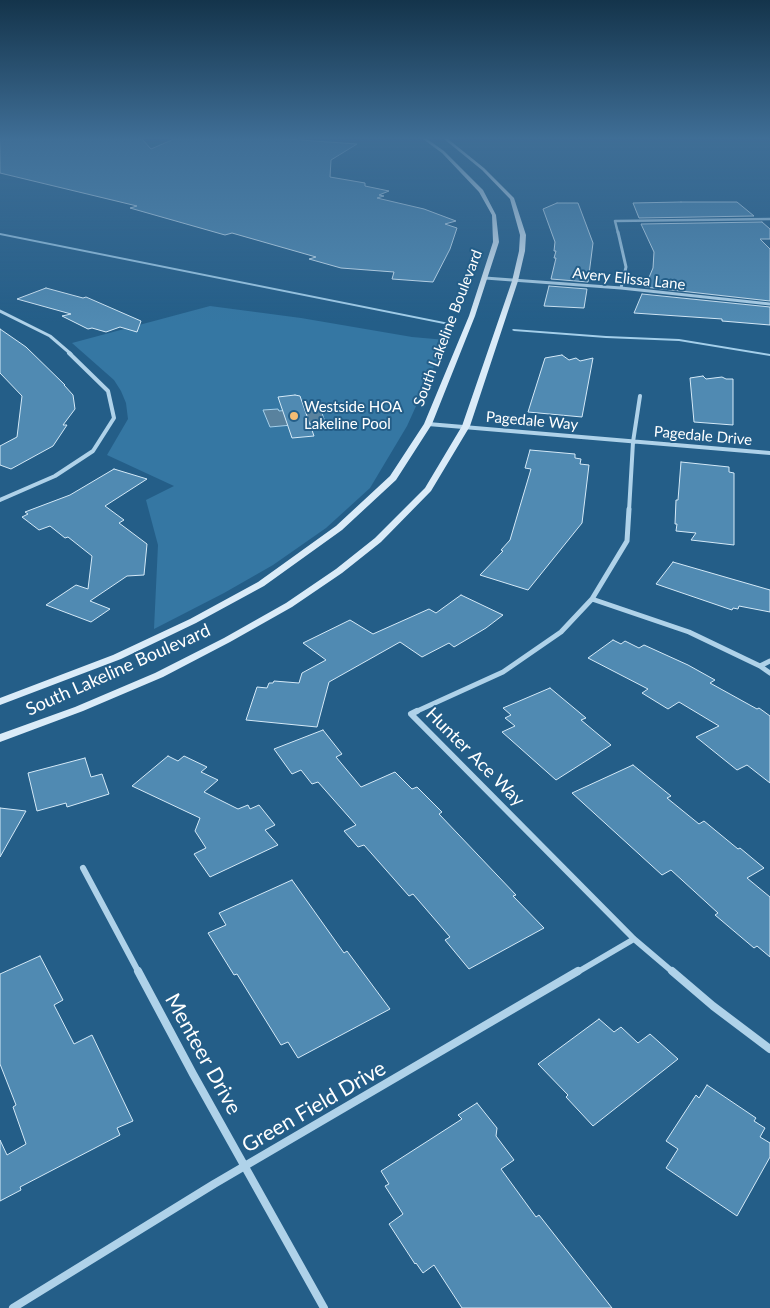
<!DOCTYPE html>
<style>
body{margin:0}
canvas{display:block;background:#245e88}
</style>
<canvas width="770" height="1308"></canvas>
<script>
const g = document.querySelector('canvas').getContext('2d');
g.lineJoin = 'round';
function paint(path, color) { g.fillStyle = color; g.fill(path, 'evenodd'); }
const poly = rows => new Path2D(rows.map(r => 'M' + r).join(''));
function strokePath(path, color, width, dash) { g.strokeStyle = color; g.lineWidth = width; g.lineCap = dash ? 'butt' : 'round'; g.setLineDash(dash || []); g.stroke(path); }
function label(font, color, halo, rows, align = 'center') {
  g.font = font + ' Lato,sans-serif'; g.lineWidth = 4; g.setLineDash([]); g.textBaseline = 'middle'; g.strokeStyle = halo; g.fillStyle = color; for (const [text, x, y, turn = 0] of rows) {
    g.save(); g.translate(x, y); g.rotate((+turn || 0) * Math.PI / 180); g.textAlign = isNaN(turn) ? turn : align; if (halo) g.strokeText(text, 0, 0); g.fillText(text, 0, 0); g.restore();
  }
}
paint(poly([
 [210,306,301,318,412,337,446,340,407,426,370,488,326,528,273,565,224,593,154,629,158,545,146,500,174,486,107,455,128,419,126,403,121,391,114,380,72,343]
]), '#3577a3');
const water = poly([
 [320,407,325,422,270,427,263,410,278,409,279,411,320,407]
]);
paint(water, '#59829e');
strokePath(water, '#a4cfea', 1);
paint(poly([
 [0,233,449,323,451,324,449,325,0,235,0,233],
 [513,329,606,336,679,339,770,354,770,356,679,341,606,338,514,331,512,330,513,329]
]), '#a4cfea');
const building = poly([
 [0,139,142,139,151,149,174,139,286,139,357,144,331,160,330,177,365,183,365,186,389,191,379,195,384,196,377,198,424,209,456,221,445,224,457,228,450,249,433,282,392,279,394,272,341,268,309,259,316,257,232,233,225,235,130,208,137,206,0,173,0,139],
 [681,202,737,202,754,216,639,218,633,203,681,202],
 [557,203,578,203,593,243,588,282,551,279,556,258,554,258,556,251,554,251,555,242,543,209,557,203],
 [762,222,770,229,770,239,760,239,770,249,770,301,645,287,653,268,654,252,641,224,762,222],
 [549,286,587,289,584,308,544,306,549,286],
 [46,288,83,298,86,297,141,321,137,332,120,327,106,332,92,328,88,329,62,316,71,314,17,299,46,288],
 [642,294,770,307,770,325,722,321,722,319,634,313,642,294],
 [0,329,26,347,65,385,64,385,73,395,75,409,63,425,67,425,53,446,11,469,0,465,0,446,17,437,22,396,0,373,0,329],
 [562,355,569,360,576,358,580,361,593,358,582,417,528,412,545,358,562,355],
 [703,376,706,379,722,377,726,379,733,379,733,425,694,422,690,378,703,376],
 [295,395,300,396,314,436,292,438,278,397,295,395],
 [530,450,575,454,575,458,581,459,580,464,589,465,582,523,528,590,480,575,503,551,501,550,510,540,531,469,525,468,530,450],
 [681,462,729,467,729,472,734,473,734,545,691,540,696,533,676,531,677,524,675,524,676,500,678,500,681,462],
 [114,469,147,479,105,506,124,520,119,523,147,544,144,575,127,576,90,601,110,609,91,622,46,605,76,585,88,589,92,556,68,537,65,538,50,526,39,530,22,517,28,514,25,512,70,495,114,469],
 [673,562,770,590,770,612,739,606,738,609,733,608,732,610,656,584,673,562],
 [461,595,503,615,486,628,454,647,449,643,422,657,400,642,329,682,317,727,246,720,257,687,267,688,269,683,273,683,274,681,299,683,302,673,326,660,303,643,350,620,373,634,429,609,436,613,461,595],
 [613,640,621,644,625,641,639,648,644,645,688,665,715,680,710,683,757,709,759,708,770,716,770,783,747,765,737,770,696,737,719,726,679,702,668,709,642,693,648,689,588,658,613,640],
 [550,688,586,718,581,720,611,745,556,780,502,732,515,726,505,718,511,715,503,708,550,688],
 [323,730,342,754,336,757,361,787,395,772,412,789,417,787,442,812,439,814,516,895,513,896,544,928,469,969,445,940,450,937,413,894,409,896,364,845,358,847,344,831,356,825,318,782,312,784,301,770,292,774,274,749,323,730],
 [168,756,178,761,184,756,207,767,201,772,218,780,204,792,238,809,248,805,250,809,259,805,275,825,265,830,278,845,210,877,194,854,206,848,195,831,200,818,132,786,168,756],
 [85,758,91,777,102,774,109,794,67,807,66,803,37,811,28,773,85,758],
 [633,765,671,796,667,798,699,824,704,821,738,849,740,848,764,868,747,878,770,897,770,957,757,946,754,948,715,915,718,913,671,870,662,875,572,793,633,765],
 [0,808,26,811,0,857,0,808],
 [292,880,344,953,347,951,390,1009,298,1058,288,1042,281,1045,237,974,234,975,208,933,226,925,219,913,292,880],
 [40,956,63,1000,54,1005,74,1044,92,1035,133,1121,117,1128,120,1135,20,1187,21,1190,0,1201,0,1140,7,1155,26,1144,13,1107,16,1105,0,1064,0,974,40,956],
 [599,1019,614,1032,621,1027,638,1043,650,1034,678,1059,593,1126,566,1097,568,1095,538,1064,599,1019],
 [707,1085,756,1118,754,1121,765,1128,760,1137,770,1143,770,1157,737,1216,666,1168,678,1149,666,1141,696,1095,699,1098,707,1085],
 [477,1103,497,1128,496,1136,514,1160,501,1169,536,1217,539,1215,612,1308,462,1308,434,1265,423,1273,416,1263,415,1264,389,1224,403,1214,385,1186,389,1184,381,1171,462,1119,458,1115,477,1103]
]);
paint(building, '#508ab2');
strokePath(building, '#d4e9f7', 1);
strokePath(poly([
 [618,233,615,221,770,219]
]), '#afd2e9', 2.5);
strokePath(poly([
 [618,232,626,267,621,288],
 [485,278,621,288,770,304],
 [0,311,50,336,71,354]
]), '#afd2e9', 3);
strokePath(poly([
 [428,424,770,453],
 [0,500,55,476,93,451,114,418,108,391,69,353],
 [629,511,633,442,640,396]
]), '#afd2e9', 4);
strokePath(poly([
 [592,599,689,632,760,666,770,673],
 [760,666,770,661],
 [415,712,503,672,561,632,592,599,627,541,629,509]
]), '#afd2e9', 5);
strokePath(poly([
 [417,711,411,714,634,939,674,973],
 [83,868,139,973],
 [576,973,634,939]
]), '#afd2e9', 6);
strokePath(poly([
 [138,971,193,1074,324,1308],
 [672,971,713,1006,770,1049],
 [13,1308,214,1184,578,971]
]), '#afd2e9', 8);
paint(poly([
 [423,139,427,139,444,151,483,190,496,215,499,242,475,316,432,424,396,480,342,530,264,586,196,623,121,659,0,705,0,698,113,655,190,619,258,582,336,526,390,476,424,424,469,316,493,242,492,215,479,192,442,153,423,139],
 [444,139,448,139,484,168,514,198,526,235,525,251,518,281,470,426,431,491,381,542,342,573,292,607,230,642,163,677,83,711,0,742,0,734,75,707,155,673,224,638,286,603,336,569,375,538,425,488,462,426,512,281,519,251,520,235,510,199,482,170,444,139]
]), '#daebf8');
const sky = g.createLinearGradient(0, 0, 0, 322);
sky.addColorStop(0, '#14344b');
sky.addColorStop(0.43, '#3f6e96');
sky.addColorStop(1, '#3f6e9600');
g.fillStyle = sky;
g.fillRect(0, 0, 770, 322);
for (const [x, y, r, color] of [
 [294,416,5,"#f4bc73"]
]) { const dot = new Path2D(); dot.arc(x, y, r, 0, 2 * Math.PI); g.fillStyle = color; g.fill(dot); strokePath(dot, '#245e88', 2); }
label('15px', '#fff', '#245e88', [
 ["Avery Elissa Lane",629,279,6],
 ["South Lakeline Boulevard",448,328,-69],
 ["Pagedale Way",532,421,5],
 ["Pagedale Drive",703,436,5]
]);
label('15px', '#fff', '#245e88', [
 ["Westside HOA",304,407],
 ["Lakeline Pool",304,424]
], 'left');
label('18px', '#fff', '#245e88', [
 ["South Lakeline Boulevard",118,670,-24],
 ["Hunter Ace Way",475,757,45]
]);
label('21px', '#fff', '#245e88', [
 ["Menteer Drive",203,1054,61],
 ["Green Field Drive",314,1107,-30]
]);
</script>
